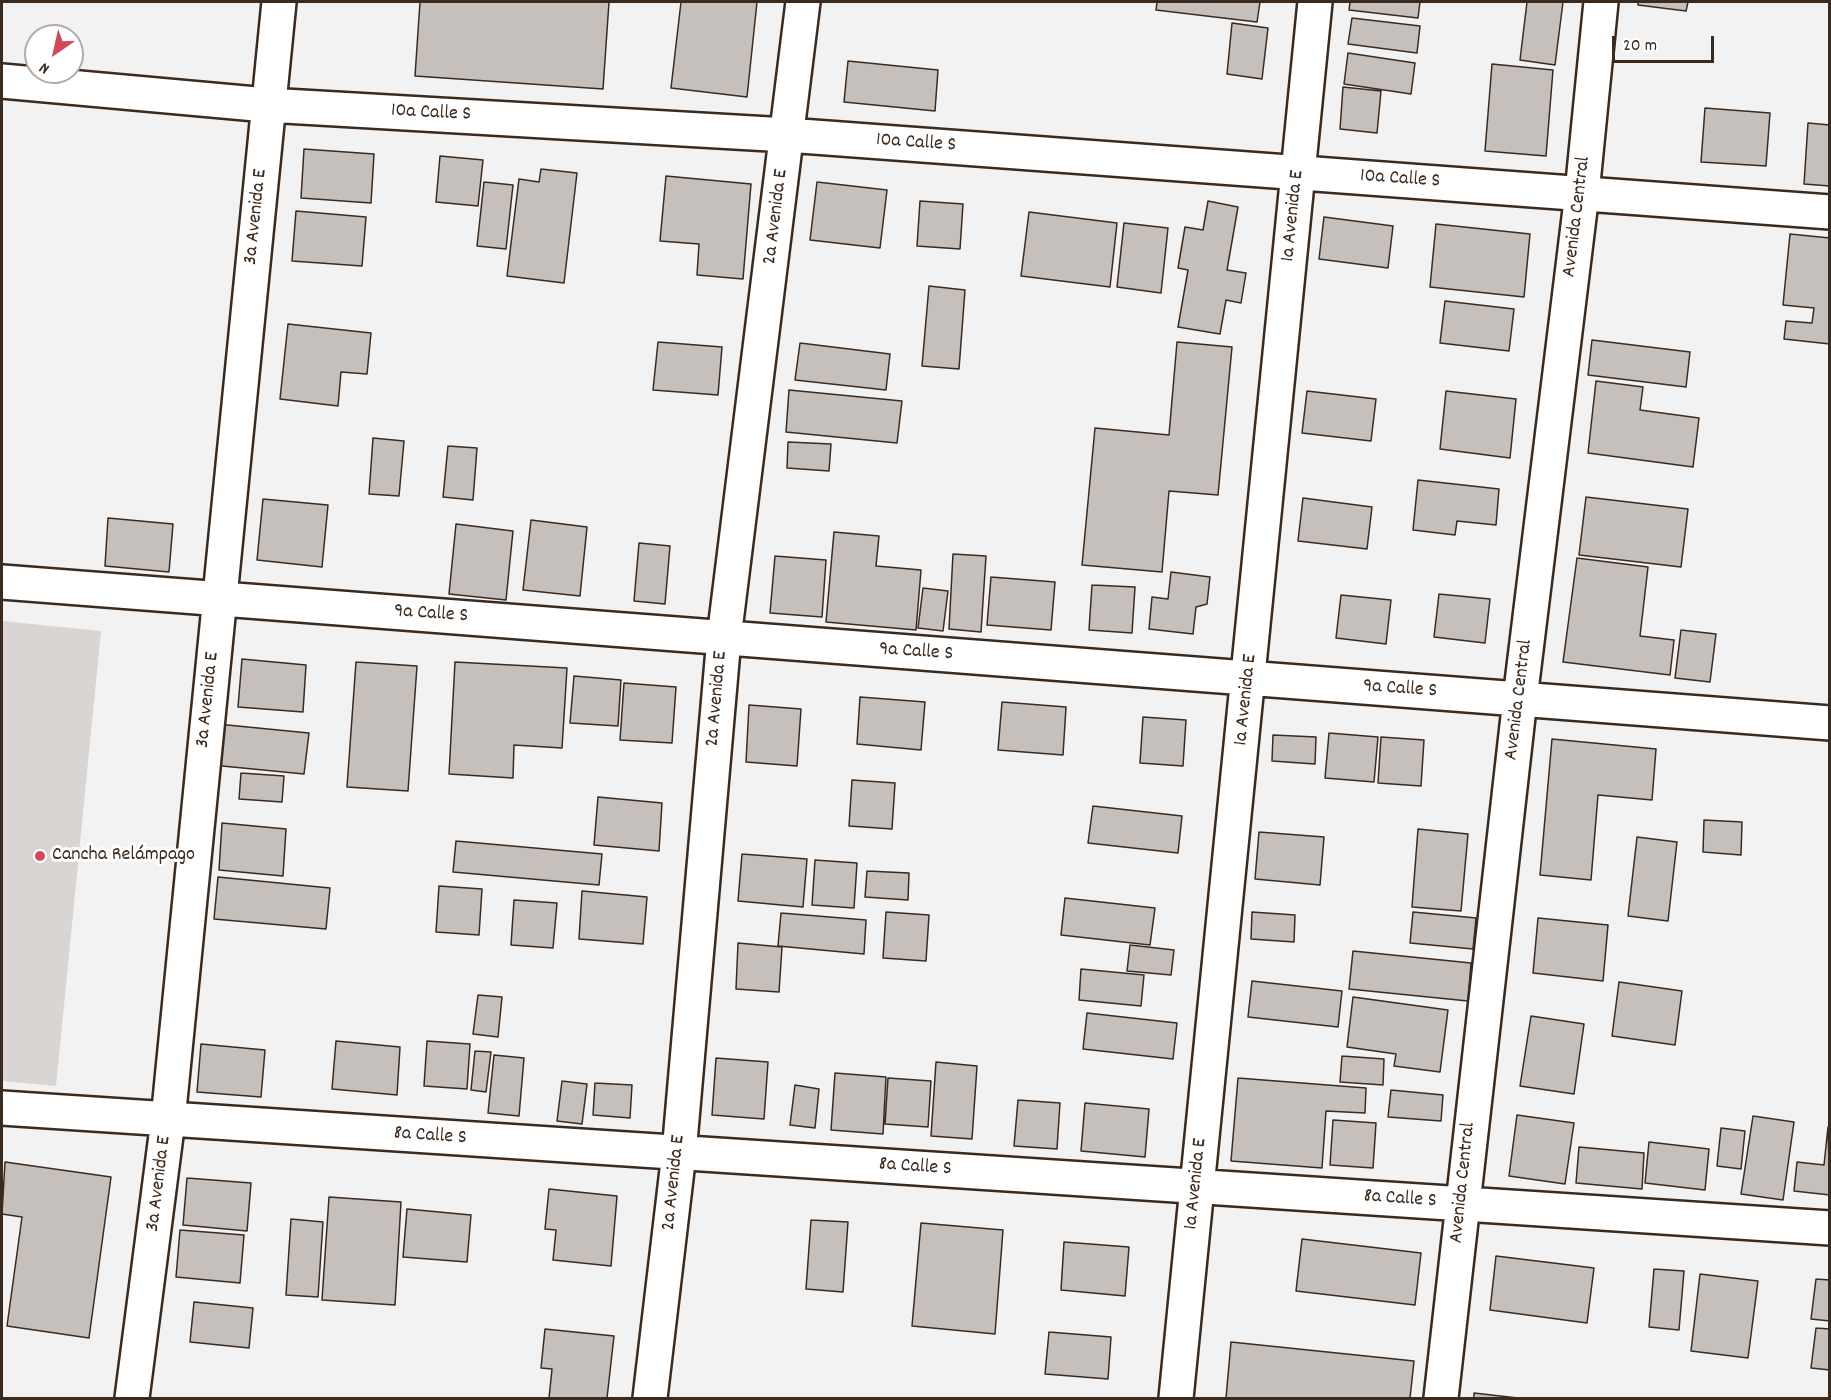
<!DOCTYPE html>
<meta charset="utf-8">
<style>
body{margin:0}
#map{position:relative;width:1831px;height:1400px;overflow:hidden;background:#f3f2f2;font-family:Dekko,sans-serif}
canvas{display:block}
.frame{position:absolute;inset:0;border:3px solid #3b2a1e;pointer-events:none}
.north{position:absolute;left:24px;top:24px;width:60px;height:60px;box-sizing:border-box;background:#fff;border:2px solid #b1aaa5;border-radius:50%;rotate:214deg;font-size:16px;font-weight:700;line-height:24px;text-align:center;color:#3b2a1e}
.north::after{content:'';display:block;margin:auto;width:21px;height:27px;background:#d1495b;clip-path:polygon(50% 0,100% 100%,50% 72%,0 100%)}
.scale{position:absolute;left:1612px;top:36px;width:102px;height:27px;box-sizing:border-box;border:3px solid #3b2a1e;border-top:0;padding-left:8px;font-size:18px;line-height:21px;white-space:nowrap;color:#3b2a1e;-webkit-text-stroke:4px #fff;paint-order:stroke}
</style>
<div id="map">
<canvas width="1831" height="1400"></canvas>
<div class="frame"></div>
<div class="north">N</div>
<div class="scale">20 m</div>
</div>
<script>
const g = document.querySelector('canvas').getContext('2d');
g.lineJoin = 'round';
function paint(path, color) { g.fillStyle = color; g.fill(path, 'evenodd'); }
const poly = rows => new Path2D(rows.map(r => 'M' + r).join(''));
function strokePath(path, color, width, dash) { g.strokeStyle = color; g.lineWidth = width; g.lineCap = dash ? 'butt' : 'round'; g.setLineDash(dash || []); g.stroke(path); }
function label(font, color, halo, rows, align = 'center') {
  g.font = font + ' Dekko,sans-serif'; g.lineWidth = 6; g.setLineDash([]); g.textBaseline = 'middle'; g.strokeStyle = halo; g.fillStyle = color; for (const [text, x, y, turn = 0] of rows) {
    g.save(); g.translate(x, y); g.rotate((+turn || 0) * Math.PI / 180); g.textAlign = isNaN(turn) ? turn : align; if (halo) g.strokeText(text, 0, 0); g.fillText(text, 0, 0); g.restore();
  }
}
paint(poly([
 [2,621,101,631,56,1086,2,1081]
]), '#d8d5d2');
const building = poly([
 [420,2,609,2,603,89,415,76,420,2],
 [681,2,757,2,747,97,671,88,681,2],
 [1157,2,1260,2,1257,22,1156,10,1157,2],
 [1350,2,1420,2,1418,18,1349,10,1350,2],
 [1527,2,1563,2,1555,65,1520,60,1527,2],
 [1638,2,1688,2,1686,11,1638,5,1638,2],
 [1352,18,1420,26,1417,53,1348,44,1352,18],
 [1232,23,1268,28,1262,79,1227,74,1232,23],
 [1348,53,1415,63,1411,94,1344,84,1348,53],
 [848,61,938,70,935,111,844,102,848,61],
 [1492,64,1553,70,1546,156,1485,151,1492,64],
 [1343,87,1381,91,1377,133,1340,129,1343,87],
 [1705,108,1770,113,1766,166,1701,162,1705,108],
 [1808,123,1830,125,1830,186,1804,184,1808,123],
 [304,149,374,154,371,203,301,198,304,149],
 [440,156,483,160,478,206,436,202,440,156],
 [541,169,577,173,564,283,507,276,519,179,539,182,541,169],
 [666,176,751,184,743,279,697,275,699,244,660,241,666,176],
 [484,182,513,185,506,249,477,246,484,182],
 [817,182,887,190,880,248,810,240,817,182],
 [920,201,963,204,960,249,917,246,920,201],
 [1208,201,1238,207,1227,270,1246,273,1241,303,1226,300,1220,334,1178,327,1188,270,1178,268,1185,227,1203,230,1208,201],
 [296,211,366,217,362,266,292,261,296,211],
 [1029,212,1117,223,1110,287,1021,276,1029,212],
 [1324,217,1393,226,1388,268,1319,259,1324,217],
 [1124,223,1168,228,1161,293,1117,287,1124,223],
 [1436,224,1530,234,1524,297,1430,287,1436,224],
 [1790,234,1830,238,1830,344,1784,339,1786,321,1812,323,1814,308,1783,305,1790,234],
 [929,286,965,290,959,369,922,366,929,286],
 [1445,301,1514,309,1509,351,1440,343,1445,301],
 [288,324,371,333,367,374,341,372,338,406,280,399,288,324],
 [1592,340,1690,352,1686,387,1588,375,1592,340],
 [658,342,722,347,718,395,653,390,658,342],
 [1177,342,1232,347,1218,495,1169,491,1162,572,1082,565,1095,428,1169,435,1177,342],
 [800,343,890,354,886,390,795,380,800,343],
 [1596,381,1643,387,1640,410,1699,418,1693,467,1588,453,1596,381],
 [789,390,902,401,897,443,786,432,789,390],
 [1307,391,1376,399,1371,441,1302,433,1307,391],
 [1446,391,1516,399,1510,458,1440,449,1446,391],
 [373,438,404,441,399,496,369,494,373,438],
 [788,442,831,444,829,471,787,468,788,442],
 [448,446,477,448,473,500,443,497,448,446],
 [1418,480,1499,489,1496,525,1457,521,1455,535,1413,530,1418,480],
 [1586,497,1688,509,1681,567,1579,555,1586,497],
 [1303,498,1372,507,1367,549,1298,541,1303,498],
 [263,499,328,505,322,567,257,560,263,499],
 [108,518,173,524,169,572,105,566,108,518],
 [531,520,587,527,580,596,523,590,531,520],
 [456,524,513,531,506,600,449,594,456,524],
 [834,532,879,536,876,566,921,570,916,630,826,622,834,532],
 [639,543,670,546,665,604,634,601,639,543],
 [953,554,986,556,981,632,949,629,953,554],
 [775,556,826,560,822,617,770,613,775,556],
 [1577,558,1648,567,1640,636,1674,640,1670,675,1563,662,1577,558],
 [1171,572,1210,577,1207,604,1196,607,1193,634,1149,629,1152,597,1168,599,1171,572],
 [991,577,1055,582,1051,630,987,625,991,577],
 [1092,585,1135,587,1132,633,1089,630,1092,585],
 [923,588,948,591,943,631,918,628,923,588],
 [1439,594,1490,599,1485,643,1434,637,1439,594],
 [1341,595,1391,600,1386,644,1336,638,1341,595],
 [1681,630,1716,634,1710,682,1675,678,1681,630],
 [242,659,306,665,303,712,238,707,242,659],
 [356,662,417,666,408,791,347,787,356,662],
 [455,662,567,668,562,748,514,745,513,778,449,774,455,662],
 [574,676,621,680,618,726,570,723,574,676],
 [624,683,676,687,672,743,620,740,624,683],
 [860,697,925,702,921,750,857,744,860,697],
 [1002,702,1066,707,1063,755,998,750,1002,702],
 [749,705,801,709,797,766,746,762,749,705],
 [1143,717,1186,720,1183,766,1140,763,1143,717],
 [217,724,309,733,304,774,212,765,217,724],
 [1329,733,1378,737,1374,782,1325,778,1329,733],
 [1273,735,1316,737,1315,764,1272,761,1273,735],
 [1381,737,1424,740,1421,786,1378,783,1381,737],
 [1552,739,1656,749,1652,800,1598,795,1591,880,1540,875,1552,739],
 [241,773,284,776,282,802,239,799,241,773],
 [852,780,895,783,892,829,849,826,852,780],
 [598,797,662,803,659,851,594,845,598,797],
 [1093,806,1182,816,1178,853,1088,843,1093,806],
 [1704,820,1742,822,1741,855,1703,852,1704,820],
 [222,823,286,829,283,876,219,870,222,823],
 [1418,829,1468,834,1461,911,1412,907,1418,829],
 [1259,832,1324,837,1320,885,1255,879,1259,832],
 [1637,837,1677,842,1668,921,1628,916,1637,837],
 [456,841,602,854,599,885,453,872,456,841],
 [742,854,807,859,803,907,738,901,742,854],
 [815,860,857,863,854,908,812,905,815,860],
 [867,871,909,873,908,900,865,897,867,871],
 [218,877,330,888,326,929,214,919,218,877],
 [439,886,482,889,479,935,436,932,439,886],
 [582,891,647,897,643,944,579,939,582,891],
 [1065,898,1155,908,1150,945,1061,935,1065,898],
 [514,900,557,903,553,948,511,945,514,900],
 [886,912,929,915,926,961,883,958,886,912],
 [1252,912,1295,915,1294,942,1251,939,1252,912],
 [1413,912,1476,918,1473,949,1410,943,1413,912],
 [781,913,866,920,864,954,778,946,781,913],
 [1538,918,1608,925,1603,981,1533,973,1538,918],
 [738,943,782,947,779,992,736,989,738,943],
 [1130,945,1174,950,1171,975,1127,971,1130,945],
 [1353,951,1471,963,1468,1001,1349,989,1353,951],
 [1081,969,1144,975,1141,1006,1079,1000,1081,969],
 [1252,981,1342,991,1338,1027,1248,1017,1252,981],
 [1619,982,1682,991,1675,1045,1612,1036,1619,982],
 [478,995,502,997,498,1037,473,1034,478,995],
 [1353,997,1448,1010,1440,1072,1394,1066,1396,1054,1347,1047,1353,997],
 [1087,1013,1177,1023,1173,1059,1083,1049,1087,1013],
 [1531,1016,1584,1024,1574,1094,1520,1086,1531,1016],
 [336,1041,400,1047,397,1095,332,1089,336,1041],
 [427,1041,470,1044,467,1089,424,1086,427,1041],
 [201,1044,265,1050,261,1097,197,1092,201,1044],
 [475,1051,491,1052,486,1092,471,1090,475,1051],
 [494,1055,524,1058,519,1116,488,1113,494,1055],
 [1342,1056,1384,1059,1383,1085,1340,1082,1342,1056],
 [716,1058,768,1062,764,1119,712,1115,716,1058],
 [936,1062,977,1066,972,1139,931,1136,936,1062],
 [835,1073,886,1077,883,1134,831,1130,835,1073],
 [888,1078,931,1081,928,1127,885,1124,888,1078],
 [1238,1078,1366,1088,1365,1113,1326,1111,1322,1168,1231,1161,1238,1078],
 [562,1081,587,1084,582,1124,557,1121,562,1081],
 [595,1083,632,1085,630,1118,593,1115,595,1083],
 [795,1085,819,1089,815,1128,790,1125,795,1085],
 [1391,1090,1443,1095,1441,1121,1388,1117,1391,1090],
 [1018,1100,1060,1103,1057,1149,1014,1146,1018,1100],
 [1085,1103,1149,1109,1145,1157,1081,1151,1085,1103],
 [1517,1115,1574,1123,1565,1184,1509,1176,1517,1115],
 [1753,1116,1794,1122,1783,1200,1741,1194,1753,1116],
 [1333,1120,1376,1123,1373,1168,1330,1165,1333,1120],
 [1828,1127,1830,1195,1794,1191,1797,1162,1824,1165,1828,1127],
 [1721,1128,1745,1131,1741,1169,1717,1166,1721,1128],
 [1649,1142,1709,1149,1705,1190,1645,1183,1649,1142],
 [1579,1147,1644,1153,1642,1189,1576,1183,1579,1147],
 [5,1162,111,1177,89,1338,7,1326,22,1217,2,1214,5,1162],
 [187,1178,251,1183,247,1231,183,1225,187,1178],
 [549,1189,617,1196,611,1266,553,1260,556,1230,545,1229,549,1189],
 [329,1197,401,1202,395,1305,322,1300,329,1197],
 [407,1209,471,1215,467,1262,403,1257,407,1209],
 [291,1219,323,1222,318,1297,286,1295,291,1219],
 [811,1220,848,1222,843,1292,806,1289,811,1220],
 [921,1223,1003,1230,995,1334,912,1326,921,1223],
 [180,1230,244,1235,240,1283,176,1277,180,1230],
 [1302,1239,1421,1253,1415,1305,1296,1291,1302,1239],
 [1064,1242,1129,1247,1125,1296,1061,1290,1064,1242],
 [1496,1256,1594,1268,1587,1323,1490,1310,1496,1256],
 [1654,1269,1684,1271,1679,1330,1649,1327,1654,1269],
 [1700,1274,1758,1281,1748,1358,1691,1351,1700,1274],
 [1816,1279,1830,1280,1830,1321,1811,1319,1816,1279],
 [194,1302,253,1308,249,1348,190,1342,194,1302],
 [1816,1328,1830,1329,1830,1370,1811,1368,1816,1328],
 [545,1329,614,1336,607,1398,549,1398,552,1369,541,1368,545,1329],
 [1049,1332,1111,1337,1108,1379,1045,1374,1049,1332],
 [1231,1342,1414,1361,1410,1398,1226,1398,1231,1342],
 [1474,1393,1518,1398,1474,1398,1474,1393]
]);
paint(building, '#c6c0bd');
strokePath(building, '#3b2a1e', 1.5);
const minor = poly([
 [2,81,267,105,787,135,1830,212],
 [2,582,1830,723],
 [2,1108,1830,1228],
 [132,1398,168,1120,279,2],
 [650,1398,679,1153,724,638,803,2],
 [1176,1398,1315,2],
 [1441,1398,1520,699,1582,193,1601,2]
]);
strokePath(minor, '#3b2a1e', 38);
strokePath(minor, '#fff', 33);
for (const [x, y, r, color] of [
 [40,856,6,"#d1495b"]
]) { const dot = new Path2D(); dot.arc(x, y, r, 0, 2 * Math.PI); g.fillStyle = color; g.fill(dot); strokePath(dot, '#fff', 2); }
label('20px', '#3b2a1e', '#fff', [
 ["10a Calle S",431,114,3],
 ["10a Calle S",916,144,4],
 ["10a Calle S",1400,180,4],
 ["1a Avenida E",1294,216,-84],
 ["3a Avenida E",257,217,-84],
 ["2a Avenida E",777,217,-83],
 ["Avenida Central",1578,217,-83],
 ["9a Calle S",431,615,4],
 ["9a Calle S",916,653,4],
 ["9a Calle S",1400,690,4],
 ["2a Avenida E",718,699,-85],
 ["3a Avenida E",209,700,-84],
 ["1a Avenida E",1247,700,-84],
 ["Avenida Central",1520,700,-83],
 ["8a Calle S",430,1137,4],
 ["8a Calle S",915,1168,4],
 ["2a Avenida E",675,1183,-84],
 ["Avenida Central",1464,1183,-84],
 ["3a Avenida E",160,1184,-83],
 ["1a Avenida E",1197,1184,-84],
 ["8a Calle S",1400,1200,4]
]);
label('20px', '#3b2a1e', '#fff', [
 ["Cancha Relámpago",52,856]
], 'left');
</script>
